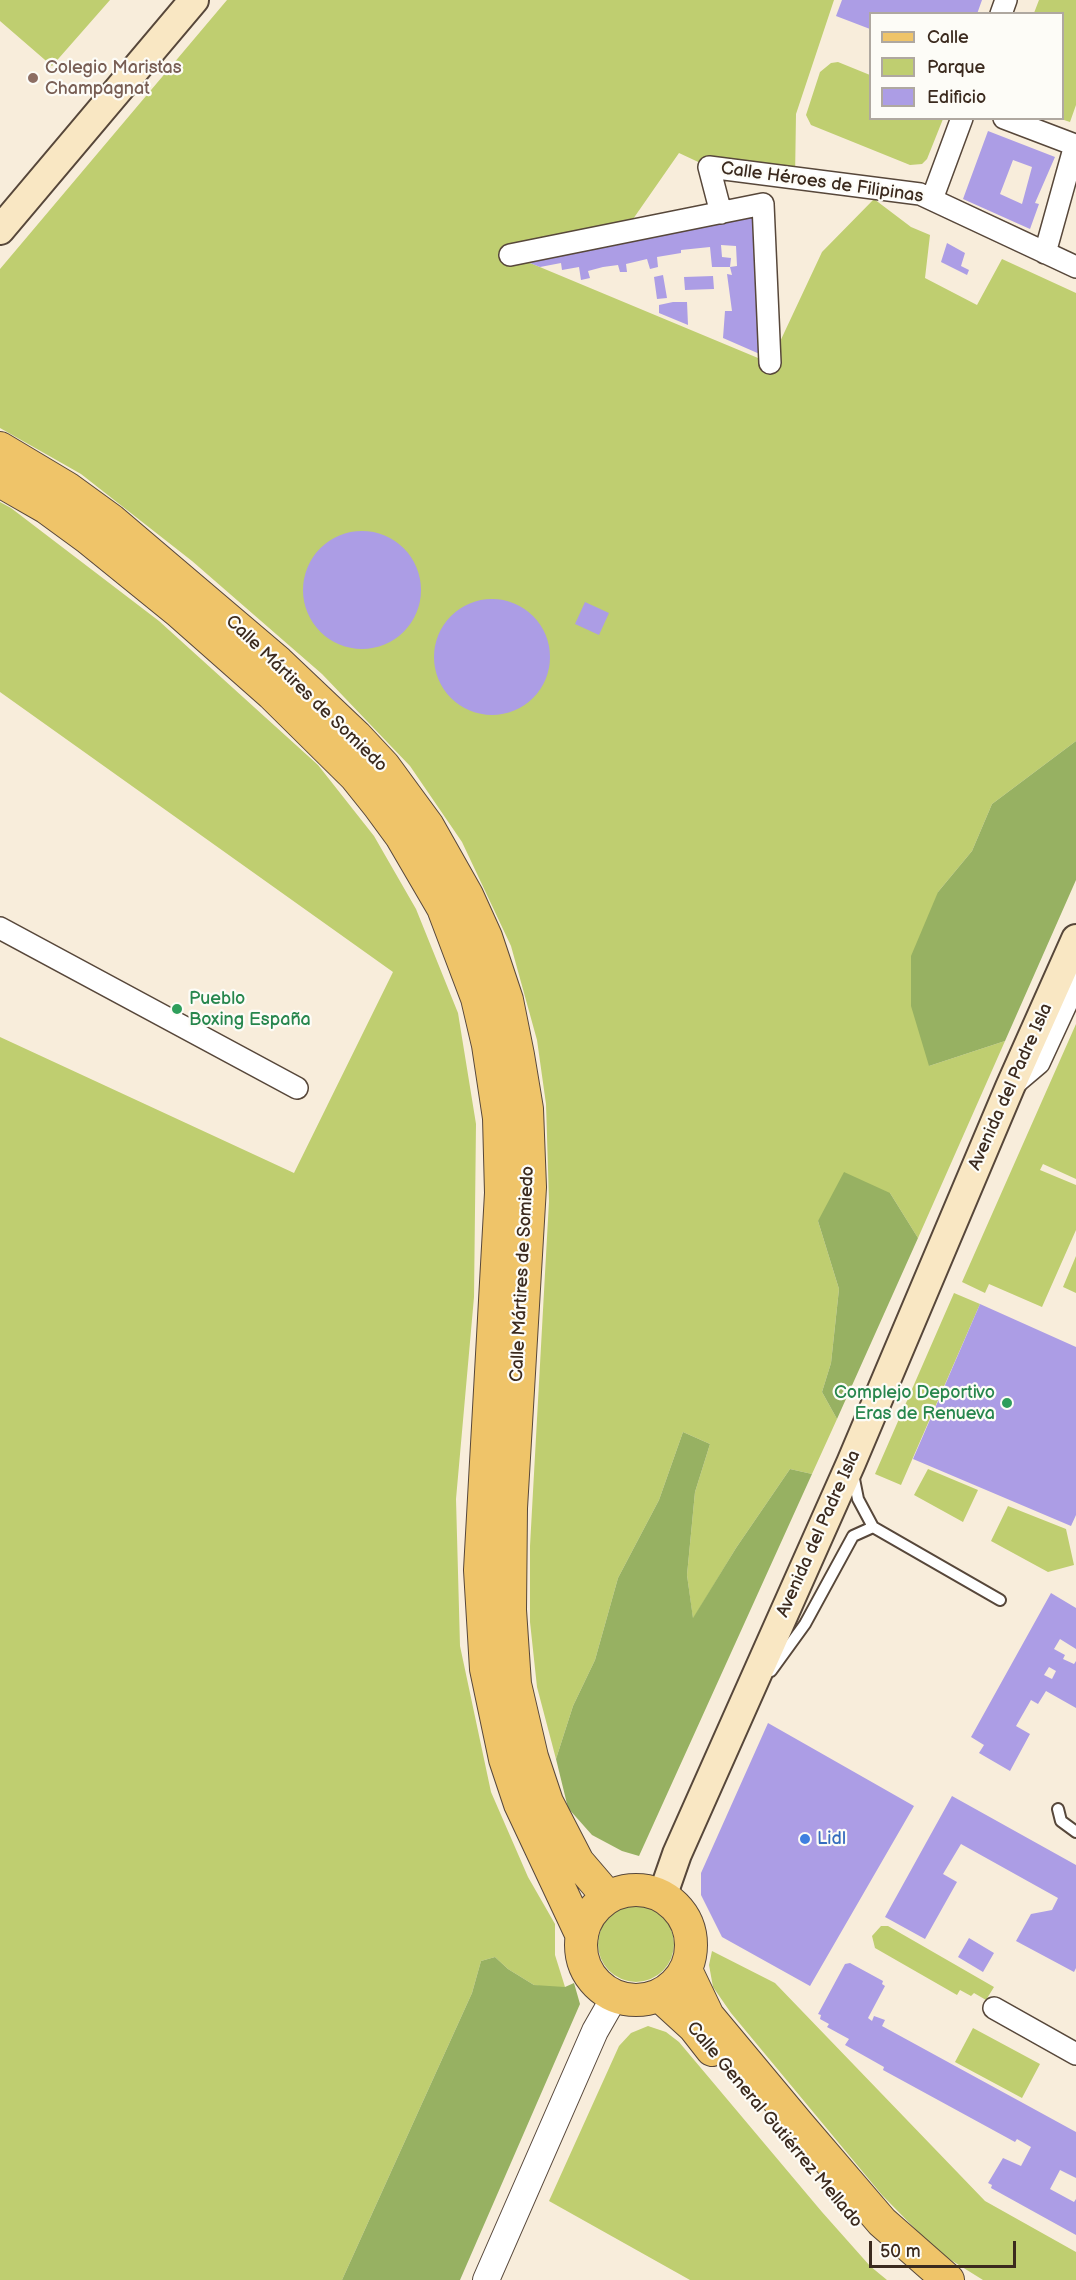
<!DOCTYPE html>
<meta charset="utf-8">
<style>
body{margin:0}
#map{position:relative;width:1076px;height:2280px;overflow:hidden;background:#f8eddb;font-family:"Balsamiq Sans",sans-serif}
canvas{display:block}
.legend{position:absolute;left:869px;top:12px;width:195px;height:108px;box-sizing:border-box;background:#fdfcf7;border:2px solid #afa8a0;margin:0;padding:8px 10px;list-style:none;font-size:18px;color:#3b2a1e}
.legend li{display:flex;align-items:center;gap:12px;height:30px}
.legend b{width:30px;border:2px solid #afa8a0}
.scale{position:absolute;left:869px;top:2241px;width:147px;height:27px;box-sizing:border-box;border:3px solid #3b2a1e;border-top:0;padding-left:8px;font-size:18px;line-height:21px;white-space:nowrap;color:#3b2a1e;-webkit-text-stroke:4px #fdfcf7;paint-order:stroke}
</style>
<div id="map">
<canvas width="1076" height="2280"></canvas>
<ul class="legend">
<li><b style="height:8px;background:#efc469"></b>Calle</li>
<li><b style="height:16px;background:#bfce70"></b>Parque</li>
<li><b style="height:16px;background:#ac9de5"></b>Edificio</li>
</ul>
<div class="scale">50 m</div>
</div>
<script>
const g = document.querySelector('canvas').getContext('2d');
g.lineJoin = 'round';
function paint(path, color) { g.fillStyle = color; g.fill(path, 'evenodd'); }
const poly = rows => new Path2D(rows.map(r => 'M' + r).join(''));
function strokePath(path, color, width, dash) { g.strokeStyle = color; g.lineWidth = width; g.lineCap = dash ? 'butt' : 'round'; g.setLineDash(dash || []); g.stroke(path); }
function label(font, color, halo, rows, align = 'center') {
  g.font = font + ' "Balsamiq Sans",sans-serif'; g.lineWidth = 4.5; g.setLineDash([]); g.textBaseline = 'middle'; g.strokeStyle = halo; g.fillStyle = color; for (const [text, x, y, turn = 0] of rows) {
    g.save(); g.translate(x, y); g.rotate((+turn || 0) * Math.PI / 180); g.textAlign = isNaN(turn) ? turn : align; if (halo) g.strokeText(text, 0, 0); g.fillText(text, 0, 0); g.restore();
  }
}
paint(poly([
 [0,0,110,0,52,66,0,21],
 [227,0,834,0,796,114,795,179,709,167,679,153,624,232,511,255,770,363,822,252,874,199,911,227,930,235,925,278,977,305,1002,259,1076,293,1076,741,992,804,972,851,938,892,929,1066,1005,1041,918,1238,890,1193,818,1221,839,1289,831,1363,822,1392,837,1419,812,1474,790,1469,736,1548,693,1619,687,1575,695,1492,710,1444,683,1432,659,1500,618,1578,595,1660,573,1706,556,1759,537,1687,530,1622,530,1546,549,1201,546,1104,537,1040,511,946,462,842,410,766,322,674,192,561,81,474,0,428,0,269],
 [1039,0,1076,0,1076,105,1070,122,1061,119,1062,14,1034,13],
 [838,62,870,75,870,118,943,119,927,159,922,164,910,165,811,125,806,115,820,72,831,63],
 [0,502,11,508,159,621,318,765,374,836,416,909,458,1013,476,1124,474,1297,456,1499,460,1646,491,1792,528,1877,555,1924,555,1955,565,1987,554,1989,534,1985,508,1969,495,1957,481,1961,472,1993,342,2280,0,2280,0,1037,294,1173,393,972,0,692],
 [1076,1024,1076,1179,1043,1164,1040,1170,1076,1185,1076,1230,1042,1307,989,1284,985,1293,962,1282],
 [1076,1256,1076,1293,1063,1287],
 [954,1293,980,1304,901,1485,875,1474],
 [928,1469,978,1490,963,1522,914,1495],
 [1008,1506,1066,1529,1074,1565,1048,1572,991,1541],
 '598 1944a38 38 0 1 1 76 0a38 38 0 1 1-76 0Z',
 [881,1926,888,1926,994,1987,986,2000,974,1993,971,1996,960,1990,957,1995,875,1948,872,1936],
 [712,1951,775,1983,985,2201,1076,2252,1076,2280,983,2280,938,2252,882,2195,731,2013,713,1987,709,1965],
 [648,2026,666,2032,679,2042,822,2212,870,2266,887,2280,690,2280,549,2201,619,2046,631,2033],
 [973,2028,1040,2064,1022,2098,955,2062]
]), '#bfce70');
paint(poly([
 [1076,741,1076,880,1005,1041,929,1066,911,1006,911,956,938,892,972,851,992,804],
 [844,1172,890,1193,918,1238,837,1419,822,1392,831,1363,839,1289,818,1221],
 [683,1432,710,1444,695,1492,687,1575,693,1618,736,1548,790,1469,812,1474,639,1856,622,1851,592,1835,568,1808,556,1759,573,1706,595,1660,618,1578,659,1500],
 [495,1957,508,1969,534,1985,565,1987,574,1983,580,2004,460,2280,342,2280,472,1993,481,1961]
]), '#97b162');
paint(poly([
 [842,0,982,0,977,14,870,14,870,29,836,16],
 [988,131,1055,157,1035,203,1039,204,1030,229,963,199],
 [1013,160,1032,167,1022,204,1000,194],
 [755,211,762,355,723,338,725,311,732,311,727,274,732,275,730,267,737,266,736,246,721,245,722,257,731,258,730,267,712,267,710,247,681,250,681,253,657,257,658,267,650,269,647,259,626,264,627,272,620,272,618,265,603,267,588,271,590,278,581,280,579,267,562,270,561,263,540,267,517,258],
 [947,243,965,253,961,266,969,270,967,275,941,262],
 [663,275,667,298,657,299,654,277],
 [713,276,714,289,685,290,684,277],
 [673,302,687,302,688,325,659,313,659,305],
 '303 590a59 59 0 1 1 118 0a59 59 0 1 1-118 0Z',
 '434 657a58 58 0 1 1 116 0a58 58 0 1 1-116 0Z',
 [585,602,609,613,599,635,575,624],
 [980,1304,1076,1347,1076,1515,1071,1526,913,1459],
 [1051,1593,1076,1608,1076,1649,1060,1639,1054,1649,1065,1655,1063,1659,1074,1664,1076,1661,1076,1708,1046,1691,1038,1704,1031,1700,1016,1726,1030,1734,1010,1771,979,1753,984,1745,971,1737],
 [1049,1667,1056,1671,1052,1679,1044,1675],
 [768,1723,914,1806,810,1986,722,1937,701,1895,701,1873],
 [952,1796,1076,1865,1076,1968,1074,1972,1016,1941,1031,1914,1052,1910,1058,1898,961,1844,943,1874,957,1882,925,1939,885,1917],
 [969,1938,994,1953,983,1972,958,1957],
 [850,1963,883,1981,882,1984,885,1986,868,2018,872,2021,874,2016,885,2020,882,2026,1076,2132,1076,2178,1060,2170,1050,2189,1074,2202,1076,2199,1076,2235,991,2188,992,2185,988,2183,1003,2158,1021,2166,1031,2147,1017,2139,1015,2142,883,2070,884,2067,845,2045,849,2039,827,2027,829,2024,820,2019,821,2015,818,2014,845,1964]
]), '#ac9de5');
const service = poly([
 [853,1474,858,1499,873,1527,1000,1600],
 [771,1671,805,1624,853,1536,873,1527],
 [1058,1809,1061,1821,1076,1832]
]);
const minor = poly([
 [1001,14,1006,0],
 [1004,118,1075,145,1045,253],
 [932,199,962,118],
 [721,213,709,167,920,194,1076,267],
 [510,255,763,204,770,363],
 [0,928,297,1088],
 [1013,1085,1039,1063,1076,983],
 [994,2008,1076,2054]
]);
const tertiary = poly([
 [486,2280,595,2031,615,1996]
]);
const secondary = poly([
 [0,230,194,0],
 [662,1897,677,1854,851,1463,1010,1087,1076,939]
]);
const primary = poly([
 [0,448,67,488,111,520,278,662,356,736,384,766,428,826,467,895,486,937,507,1000,518,1055,527,1109,530,1187,511,1508,510,1610,515,1684,532,1757,547,1802,578,1862,608,1897],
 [0,481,47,508,88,538,178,611,272,694,355,776,379,806,401,836,443,908,477,998,488,1045,499,1118,501,1193,480,1570,486,1669,505,1759,520,1804,582,1936],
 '581 1945a55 55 0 1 1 110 0a55 55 0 1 1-110 0Z',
 [686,1970,708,2016,798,2124,882,2222,948,2280],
 [659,1995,694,2027,712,2050]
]);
strokePath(service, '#57473a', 14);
strokePath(minor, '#57473a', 24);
strokePath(tertiary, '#57473a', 28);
strokePath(secondary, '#57473a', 32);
strokePath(primary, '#57473a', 34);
strokePath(service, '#fff', 10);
strokePath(minor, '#fff', 21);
strokePath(tertiary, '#fff', 26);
strokePath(secondary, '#f9e7c3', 28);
strokePath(primary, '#efc469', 32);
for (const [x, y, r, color] of [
 [33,78,6,"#8d6e63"],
 [177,1009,6,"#2e9e5b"],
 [1007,1403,6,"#2e9e5b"],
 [805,1839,6,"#3f7fe0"]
]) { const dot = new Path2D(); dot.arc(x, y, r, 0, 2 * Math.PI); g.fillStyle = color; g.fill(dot); strokePath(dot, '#fdfcf7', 2); }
label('18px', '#785e54', '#fdfcf7', [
 ["Colegio Maristas",45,68],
 ["Champagnat",45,89]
], 'left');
label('18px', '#3b2a1e', '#fdfcf7', [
 ["Calle Héroes de Filipinas",822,183,8],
 ["Calle Mártires de Somiedo",306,694,44],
 ["Avenida del Padre Isla",1011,1087,-66],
 ["Calle Mártires de Somiedo",523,1274,-87],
 ["Avenida del Padre Isla",819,1534,-66],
 ["Calle General Gutiérrez Mellado",774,2125,50]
]);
label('18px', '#27864d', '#fdfcf7', [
 ["Pueblo",189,999],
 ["Boxing España",189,1020],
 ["Complejo Deportivo",995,1393,"right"],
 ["Eras de Renueva",995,1414,"right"]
], 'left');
label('18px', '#366cbe', '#fdfcf7', [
 ["Lidl",817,1839]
], 'left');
</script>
